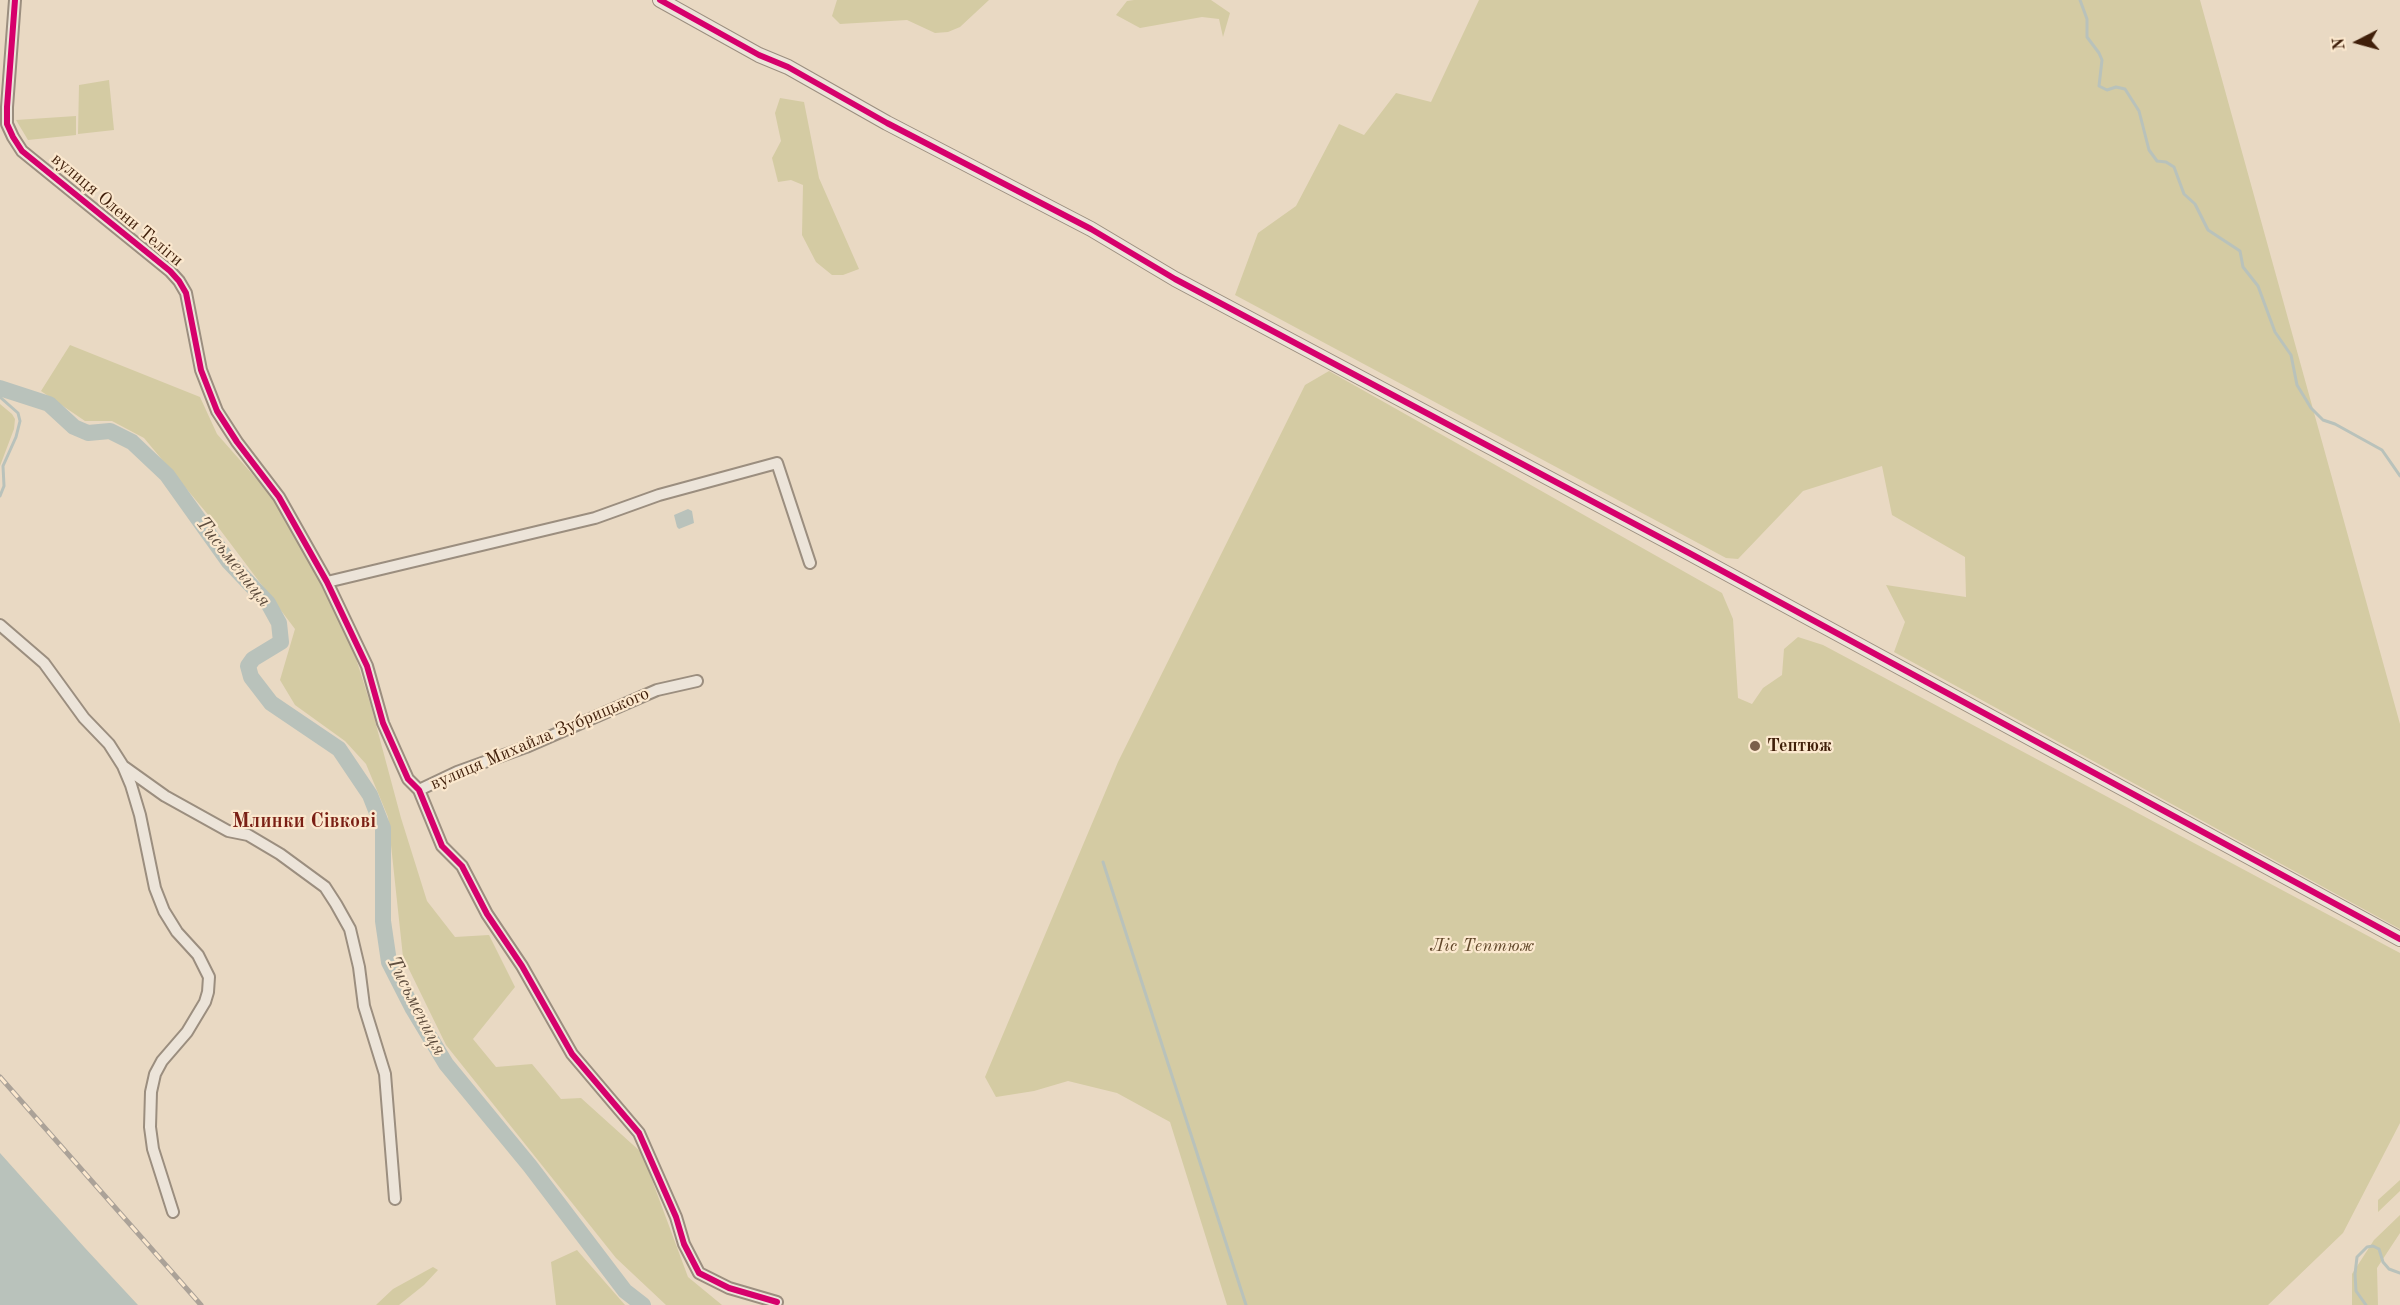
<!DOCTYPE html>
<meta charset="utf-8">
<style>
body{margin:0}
#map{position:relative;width:2400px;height:1305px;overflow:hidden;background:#e9d9c3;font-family:"Old Standard TT",serif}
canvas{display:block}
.north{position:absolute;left:2328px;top:12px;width:60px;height:60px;-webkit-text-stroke:4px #fbe8ce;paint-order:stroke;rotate:264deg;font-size:16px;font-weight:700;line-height:24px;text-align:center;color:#401f0a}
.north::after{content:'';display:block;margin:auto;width:21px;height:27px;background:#401f0a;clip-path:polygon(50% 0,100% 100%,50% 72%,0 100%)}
</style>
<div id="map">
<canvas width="2400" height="1305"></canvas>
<div class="north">N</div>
</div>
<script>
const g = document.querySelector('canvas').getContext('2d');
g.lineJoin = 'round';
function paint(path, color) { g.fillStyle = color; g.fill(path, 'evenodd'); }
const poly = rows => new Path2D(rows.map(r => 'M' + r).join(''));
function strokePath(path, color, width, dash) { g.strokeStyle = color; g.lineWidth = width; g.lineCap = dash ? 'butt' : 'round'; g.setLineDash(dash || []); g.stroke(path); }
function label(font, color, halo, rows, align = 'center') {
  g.font = font + ' "Old Standard TT",serif'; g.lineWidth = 4.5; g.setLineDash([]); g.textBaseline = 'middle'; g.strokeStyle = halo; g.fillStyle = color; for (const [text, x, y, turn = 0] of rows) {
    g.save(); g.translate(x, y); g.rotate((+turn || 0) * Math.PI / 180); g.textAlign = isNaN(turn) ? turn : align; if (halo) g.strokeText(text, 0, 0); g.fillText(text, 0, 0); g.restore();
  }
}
paint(poly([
 [837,0,989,0,960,27,948,32,935,33,907,20,840,24,832,16],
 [1134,0,1211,0,1230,13,1223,37,1219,19,1202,17,1140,28,1116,15,1127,1],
 [1479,0,2200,0,2400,724,2400,929,1894,652,1905,622,1886,585,1966,597,1965,557,1892,515,1882,466,1803,491,1738,559,1726,558,1235,295,1258,233,1296,206,1339,124,1364,135,1396,93,1431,102],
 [109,80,114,130,78,134,79,85],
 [780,98,804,102,819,178,859,269,843,275,832,275,816,262,802,235,803,185,791,180,778,182,772,158,781,141,775,113],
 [76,116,76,135,28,140,16,120],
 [70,345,200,397,217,434,290,517,354,652,371,706,401,818,427,901,455,937,489,935,515,987,473,1039,496,1067,532,1064,561,1099,581,1098,642,1153,688,1277,722,1305,666,1305,616,1258,446,1045,403,957,388,817,366,764,345,741,295,705,280,680,295,629,215,523,144,438,112,421,85,421,41,391],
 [1329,371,1722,593,1733,619,1738,698,1752,704,1763,688,1782,675,1784,649,1798,637,1823,645,2400,953,2400,1123,2343,1233,2268,1305,1227,1305,1170,1122,1117,1093,1068,1081,1034,1091,996,1097,985,1077,1118,762,1305,385],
 [0,404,12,414,15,419,14,429,0,466],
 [2400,1180,2400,1191,2378,1212,2378,1200],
 [2400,1215,2400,1233,2377,1268,2378,1305,2352,1305,2352,1274,2374,1240],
 [577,1250,625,1305,556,1305,551,1262],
 [433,1267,438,1270,424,1285,399,1305,376,1305,393,1289]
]), '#d4cba3');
paint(poly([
 [688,509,692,511,694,523,679,529,677,527,674,515],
 [0,1153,85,1248,138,1305,0,1305]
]), '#b9c2bb');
strokePath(poly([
 [2080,0,2087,19,2087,37,2099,53,2102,60,2099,86,2107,90,2116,87,2125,89,2139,111,2149,150,2157,161,2166,162,2174,167,2184,194,2195,204,2208,230,2240,251,2243,267,2258,286,2275,332,2291,355,2297,385,2311,408,2323,420,2335,424,2382,450,2400,476],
 [0,397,18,413,20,421,16,437,3,466,4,486,0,496],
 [1103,862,1246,1305],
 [2366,1305,2356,1291,2355,1274,2357,1257,2367,1247,2373,1246,2379,1249,2383,1262,2389,1269,2400,1273]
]), '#b9c2bb', 3);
strokePath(poly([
 [0,388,49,404,74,427,88,433,110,431,132,442,167,475,229,562,268,603,279,623,281,642,253,659,248,666,251,677,271,703,339,749,370,795,383,828,383,921,389,962,413,1009,446,1064,530,1166,625,1291,643,1305]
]), '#b9c2bb', 16);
const minor = poly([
 [15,0,7,107,7,124,13,137,22,151,170,271,179,281,186,293,201,370,217,411,237,442,279,497,327,582,367,666,383,723,408,779,419,790,442,846,462,866,487,914,522,966,572,1054,639,1133,676,1217,684,1244,699,1273,729,1288,777,1302],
 [327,582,595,518,659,495,777,463,810,563],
 [0,625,44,663,84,718,109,744,123,766,131,785,140,815,155,888,164,911,177,932,198,955,209,977,208,992,205,1002,187,1032,162,1061,155,1074,151,1092,150,1127,153,1149,173,1212],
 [123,766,165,796,228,831,248,835,280,854,325,887,336,904,350,929,359,967,364,1006,385,1074,395,1199],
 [419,790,457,772,526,747,657,690,697,681]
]);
const tertiary = poly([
 [660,0,759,55,788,67,887,123,1091,229,1175,279,1691,554,2400,939]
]);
strokePath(minor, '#9b8e7f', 14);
strokePath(tertiary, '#9b8e7f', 16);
strokePath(minor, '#ece4d9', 10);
strokePath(tertiary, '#ece4d9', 14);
const rail = poly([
 [0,1077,201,1305]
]);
strokePath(rail, '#aba298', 5);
strokePath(rail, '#fbe8ce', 3, [9]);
strokePath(poly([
 [15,0,7,107,7,124,13,137,22,151,170,271,179,281,186,293,201,370,217,411,237,442,279,497,327,582,367,666,383,723,408,779,419,790,442,846,462,866,487,914,522,966,572,1054,639,1133,676,1217,684,1244,699,1273,729,1288,777,1302],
 [660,0,759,55,788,67,887,123,1091,229,1175,279,1691,554,2400,939]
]), '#d6006c', 6);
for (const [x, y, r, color] of [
 [1755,746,6,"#7b604b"]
]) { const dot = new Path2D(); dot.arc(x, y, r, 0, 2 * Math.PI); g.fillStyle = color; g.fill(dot); strokePath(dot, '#fbe8ce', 2); }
label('18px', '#401f0a', '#fbe8ce', [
 ["вулиця Олени Теліги",117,210,40],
 ["вулиця Михайла Зубрицького",540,739,-23]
]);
label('bold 18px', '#401f0a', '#fbe8ce', [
 ["Тептюж",1767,746]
], 'left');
label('italic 18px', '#61472a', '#fbe8ce', [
 ["Ліс Тептюж",1482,946]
]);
label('italic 20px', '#5e4d3e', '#fbe8ce', [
 ["Тисьмениця",233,562,52],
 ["Тисьмениця",416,1006,63]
]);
label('bold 20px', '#7a1f14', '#fbe8ce', [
 ["Млинки Сівкові",304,822]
]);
</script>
